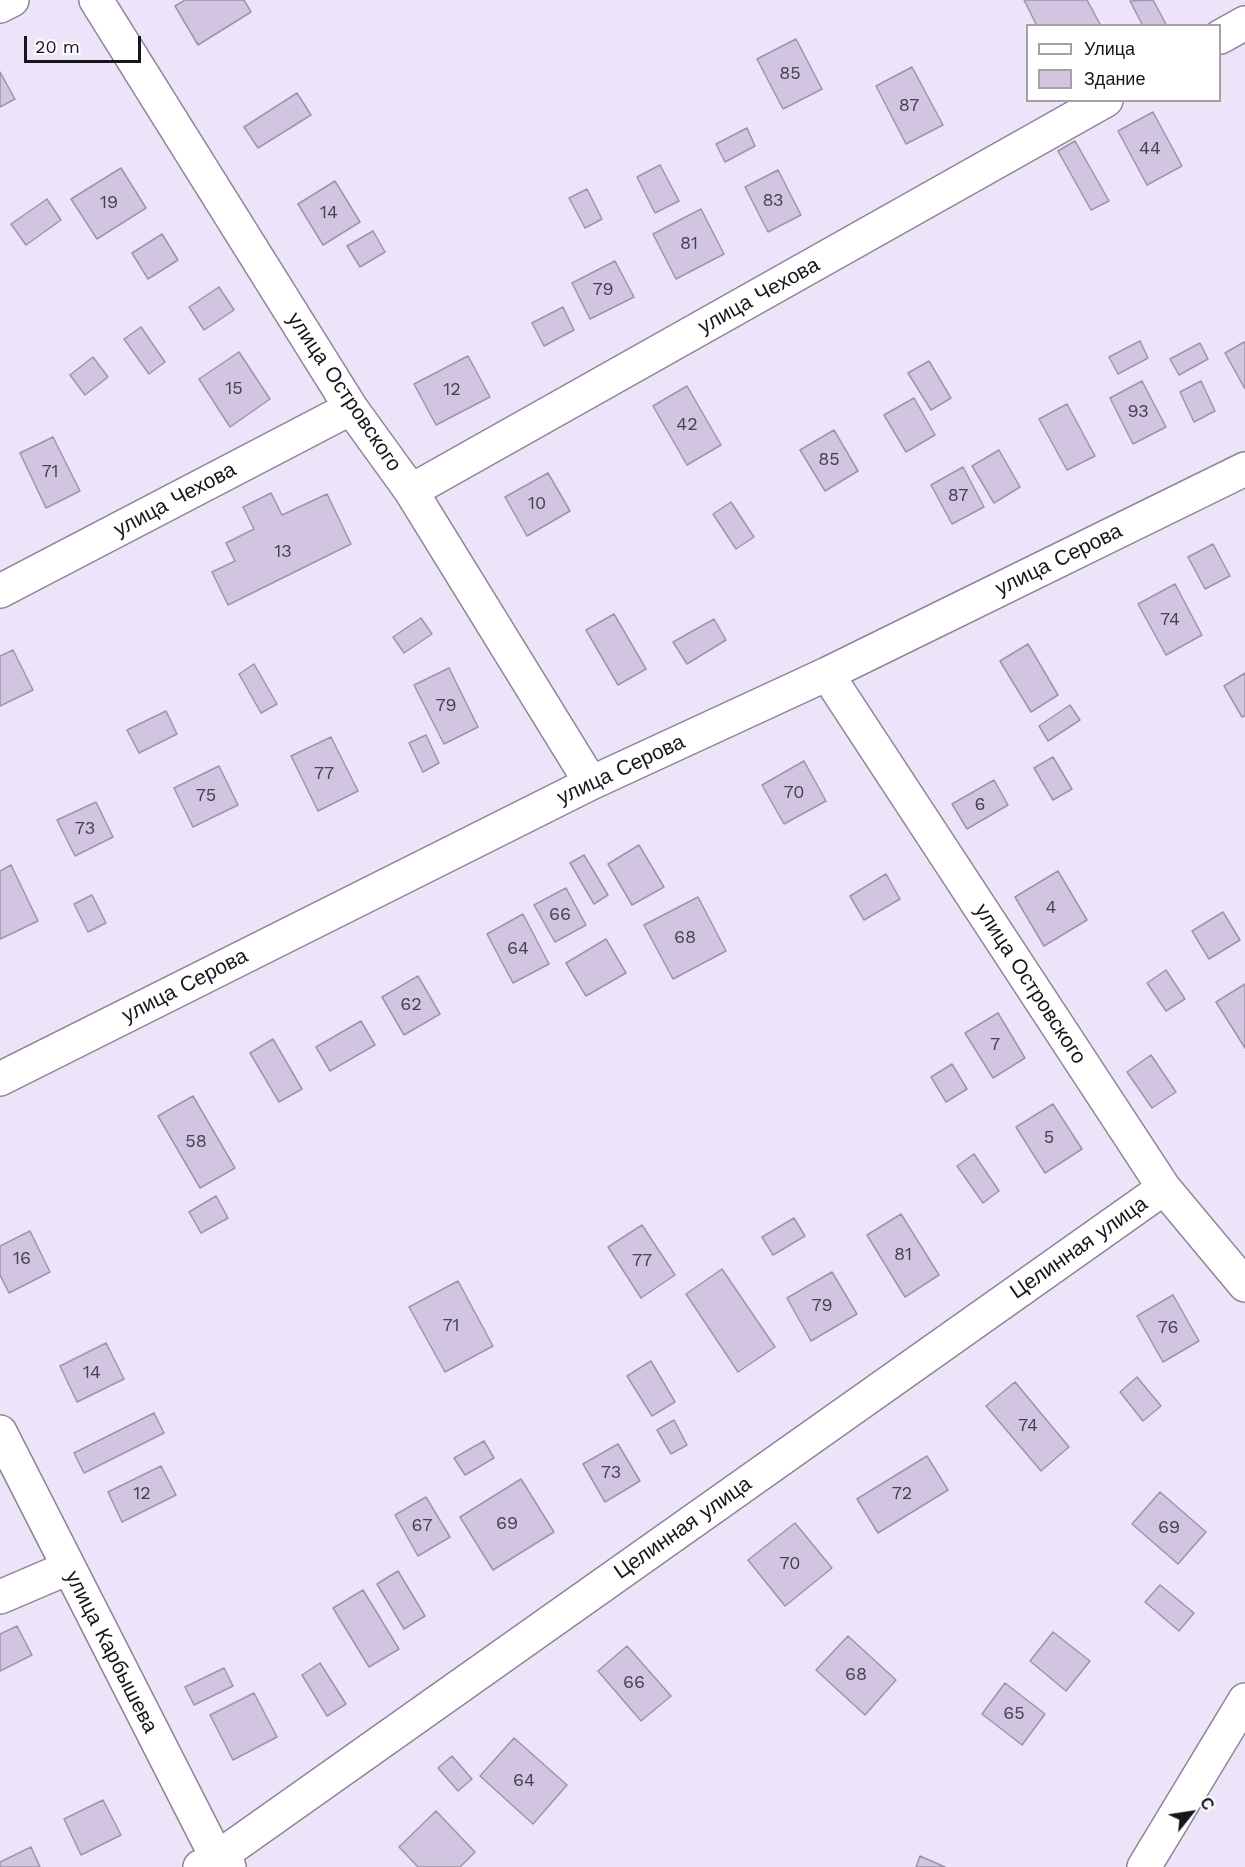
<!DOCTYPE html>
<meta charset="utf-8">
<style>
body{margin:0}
#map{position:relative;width:1245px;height:1867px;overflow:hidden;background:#ede4fa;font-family:"Work Sans",sans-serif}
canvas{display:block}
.legend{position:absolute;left:1026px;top:24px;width:195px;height:78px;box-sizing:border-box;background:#fff;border:2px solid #a3a1a4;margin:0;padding:8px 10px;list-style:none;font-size:18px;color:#18151c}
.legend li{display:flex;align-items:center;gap:12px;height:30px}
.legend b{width:30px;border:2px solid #a3a1a4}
.north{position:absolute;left:1161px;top:1783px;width:60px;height:60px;-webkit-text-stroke:4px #fff;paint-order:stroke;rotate:60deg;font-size:16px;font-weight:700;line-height:24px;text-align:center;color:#18151c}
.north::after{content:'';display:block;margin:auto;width:21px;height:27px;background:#18151c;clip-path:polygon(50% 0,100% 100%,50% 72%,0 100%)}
.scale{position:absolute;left:24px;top:36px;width:117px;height:27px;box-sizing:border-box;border:3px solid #18151c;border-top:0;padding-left:8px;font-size:18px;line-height:21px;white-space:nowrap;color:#18151c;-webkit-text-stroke:4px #fff;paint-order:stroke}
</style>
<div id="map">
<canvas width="1245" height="1867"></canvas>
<ul class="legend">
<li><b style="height:8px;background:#fff"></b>Улица</li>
<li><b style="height:16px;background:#d1c5e1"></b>Здание</li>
</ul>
<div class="north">С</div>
<div class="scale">20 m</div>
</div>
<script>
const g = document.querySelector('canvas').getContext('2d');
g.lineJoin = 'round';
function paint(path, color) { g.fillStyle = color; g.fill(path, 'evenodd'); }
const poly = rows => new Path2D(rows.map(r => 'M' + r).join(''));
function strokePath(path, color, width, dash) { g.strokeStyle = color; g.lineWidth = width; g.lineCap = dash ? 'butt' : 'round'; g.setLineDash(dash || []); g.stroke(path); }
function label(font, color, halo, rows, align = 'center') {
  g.font = font + ' "Work Sans",sans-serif'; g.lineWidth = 6; g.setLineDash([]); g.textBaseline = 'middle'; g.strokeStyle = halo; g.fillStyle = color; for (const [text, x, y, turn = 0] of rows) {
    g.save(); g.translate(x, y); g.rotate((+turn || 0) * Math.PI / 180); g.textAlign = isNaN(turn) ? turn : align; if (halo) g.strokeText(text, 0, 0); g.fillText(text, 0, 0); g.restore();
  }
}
const building = poly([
 [185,0,244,0,251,12,198,45,175,6,185,0],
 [1024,0,1087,0,1101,26,1037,26,1024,0],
 [1153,0,1167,26,1143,26,1130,1,1153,0],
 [796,39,822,89,783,109,757,59,796,39],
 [912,67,943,125,906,144,876,86,912,67],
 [0,72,15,99,0,107,0,72],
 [297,93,311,115,258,148,244,127,297,93],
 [1153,112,1182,166,1147,185,1118,131,1153,112],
 [747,128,755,146,725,162,716,144,747,128],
 [1075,141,1109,201,1091,210,1058,151,1075,141],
 [660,165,679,201,655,213,637,177,660,165],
 [121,168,146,208,97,239,71,199,121,168],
 [778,170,801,215,768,232,745,187,778,170],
 [335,181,360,222,323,245,298,204,335,181],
 [587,189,602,219,585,228,569,198,587,189],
 [47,199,61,220,26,245,11,224,47,199],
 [701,209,724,254,676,279,653,234,701,209],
 [373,231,385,252,360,267,347,246,373,231],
 [162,234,178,260,148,279,132,253,162,234],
 [615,261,634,297,590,319,572,283,615,261],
 [219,287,234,310,204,330,189,307,219,287],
 [563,307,574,330,544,346,532,323,563,307],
 [141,327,165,362,149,374,124,339,141,327],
 [1140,341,1148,358,1118,374,1109,357,1140,341],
 [1244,342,1245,344,1245,389,1225,353,1244,342],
 [1200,343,1208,359,1179,375,1170,359,1200,343],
 [239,352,270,399,230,427,199,379,239,352],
 [468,356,490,397,436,425,414,384,468,356],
 [93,357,108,377,85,395,70,375,93,357],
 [929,361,951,398,931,410,908,373,929,361],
 [1142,381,1166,427,1133,444,1110,398,1142,381],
 [1201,381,1215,411,1194,422,1180,392,1201,381],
 [687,386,721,445,687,465,653,406,687,386],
 [914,398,935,435,906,452,884,415,914,398],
 [1067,404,1095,456,1067,470,1039,419,1067,404],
 [834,430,858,471,825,491,800,450,834,430],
 [53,437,80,491,46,508,20,453,53,437],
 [999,450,1020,487,994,503,972,466,999,450],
 [963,467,984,507,952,524,931,485,963,467],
 [548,473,570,511,527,536,505,497,548,473],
 [271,493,282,515,327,494,351,544,228,605,212,572,235,561,226,543,254,529,243,507,271,493],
 [731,502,754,537,736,549,713,514,731,502],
 [1213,544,1230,576,1205,589,1188,557,1213,544],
 [1175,584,1202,635,1166,655,1138,604,1175,584],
 [614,614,646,669,618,685,586,630,614,614],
 [421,618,432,634,404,653,393,637,421,618],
 [714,619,726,640,687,664,673,642,714,619],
 [1028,644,1058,695,1031,712,1000,661,1028,644],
 [13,650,33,690,0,706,0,656,13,650],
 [254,664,277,704,261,713,239,674,254,664],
 [449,668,478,727,444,744,414,685,449,668],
 [1245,673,1245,716,1242,717,1224,686,1245,673],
 [1070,705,1080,720,1048,741,1039,726,1070,705],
 [166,711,177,734,139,753,127,730,166,711],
 [426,735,439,763,423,772,409,743,426,735],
 [331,737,358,791,318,811,291,756,331,737],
 [1053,757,1072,789,1053,800,1034,768,1053,757],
 [804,761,826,801,784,824,762,785,804,761],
 [219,766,238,805,193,827,174,788,219,766],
 [994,780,1008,805,967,829,952,804,994,780],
 [96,802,113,837,75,856,57,820,96,802],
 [639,845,664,887,632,905,608,864,639,845],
 [584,855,608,895,594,904,570,863,584,855],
 [11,865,38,921,0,939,0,871,11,865],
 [1058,871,1087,920,1044,946,1015,897,1058,871],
 [886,874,900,899,864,920,850,896,886,874],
 [566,888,586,925,555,942,534,905,566,888],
 [92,895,106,923,88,932,74,904,92,895],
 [698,897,726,951,673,979,644,925,698,897],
 [1223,912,1240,940,1209,959,1192,931,1223,912],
 [523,914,549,964,513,983,487,934,523,914],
 [606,939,626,973,586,996,566,963,606,939],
 [1166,970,1185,999,1166,1011,1147,983,1166,970],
 [418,976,440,1014,404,1035,382,997,418,976],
 [1245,984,1245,1048,1216,1002,1245,984],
 [998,1013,1025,1058,993,1078,965,1033,998,1013],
 [361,1021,375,1045,330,1071,316,1047,361,1021],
 [273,1039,302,1089,279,1102,250,1053,273,1039],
 [1151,1055,1176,1092,1152,1108,1127,1072,1151,1055],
 [952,1064,967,1089,946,1102,931,1077,952,1064],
 [193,1096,235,1168,200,1188,158,1116,193,1096],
 [1053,1104,1082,1149,1045,1173,1016,1127,1053,1104],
 [974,1154,999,1191,983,1203,957,1166,974,1154],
 [216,1196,228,1218,201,1233,189,1212,216,1196],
 [901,1214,939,1275,905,1297,867,1235,901,1214],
 [794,1218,805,1236,773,1255,762,1237,794,1218],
 [642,1225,675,1275,641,1298,608,1247,642,1225],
 [30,1231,50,1272,9,1293,0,1275,0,1246,30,1231],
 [722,1269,775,1347,738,1372,686,1294,722,1269],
 [832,1272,857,1314,811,1341,787,1298,832,1272],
 [458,1281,493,1346,445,1372,409,1307,458,1281],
 [1173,1295,1199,1341,1163,1362,1137,1316,1173,1295],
 [106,1343,124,1379,77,1402,60,1366,106,1343],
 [651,1361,675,1402,652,1416,627,1376,651,1361],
 [1137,1377,1161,1406,1143,1421,1120,1392,1137,1377],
 [1015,1382,1069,1447,1041,1471,986,1406,1015,1382],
 [154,1413,164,1433,84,1473,74,1453,154,1413],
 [674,1420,687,1445,671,1454,657,1430,674,1420],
 [484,1441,494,1458,465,1475,454,1458,484,1441],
 [618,1444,640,1481,605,1502,583,1464,618,1444],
 [927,1456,948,1490,878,1533,857,1499,927,1456],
 [161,1466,176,1495,122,1522,108,1492,161,1466],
 [521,1479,554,1532,493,1570,460,1517,521,1479],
 [1160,1492,1206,1532,1178,1564,1132,1524,1160,1492],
 [426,1497,450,1537,418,1556,395,1515,426,1497],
 [795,1523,832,1568,785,1606,748,1560,795,1523],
 [398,1571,425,1616,404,1629,377,1584,398,1571],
 [1160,1585,1194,1613,1179,1631,1145,1602,1160,1585],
 [363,1590,399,1649,369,1667,333,1608,363,1590],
 [17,1626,32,1655,0,1671,0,1634,17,1626],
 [1053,1632,1090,1661,1066,1691,1030,1661,1053,1632],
 [848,1636,896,1680,865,1715,816,1670,848,1636],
 [627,1646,671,1696,641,1721,598,1671,627,1646],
 [320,1663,346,1704,327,1716,302,1675,320,1663],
 [224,1668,233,1686,194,1705,185,1687,224,1668],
 [1005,1683,1045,1714,1022,1745,982,1714,1005,1683],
 [254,1693,277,1737,233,1760,210,1715,254,1693],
 [514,1738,567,1785,533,1824,480,1776,514,1738],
 [452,1756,472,1779,458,1791,438,1768,452,1756],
 [103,1800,121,1835,81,1855,64,1819,103,1800],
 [436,1811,475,1852,460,1867,418,1867,399,1847,436,1811],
 [31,1847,40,1867,0,1867,0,1862,31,1847],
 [920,1856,945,1867,916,1867,920,1856]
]);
paint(building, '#d1c5e1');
strokePath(building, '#9d95a8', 1.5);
const minor = poly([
 [96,0,351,408,411,491,591,783],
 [0,6,12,0],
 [1220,37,1245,23],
 [411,491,1106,100],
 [0,591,351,408],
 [827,674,1164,1188,1245,1285],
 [0,1079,591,783,827,674,1245,469],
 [0,1432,217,1858,229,1867],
 [0,1597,68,1568],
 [200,1867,217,1858,1164,1188]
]);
const major = poly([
 [1144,1867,1245,1700]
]);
strokePath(minor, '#8c8598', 36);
strokePath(major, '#8c8598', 36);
strokePath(minor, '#fff', 33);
strokePath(major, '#fff', 33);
label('18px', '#46414d', null, [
 ["85",790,74],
 ["87",909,106],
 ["44",1150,149],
 ["83",773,201],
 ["19",109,203],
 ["14",329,213],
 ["81",689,244],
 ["79",603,290],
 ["15",234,389],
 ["12",452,390],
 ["93",1138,412],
 ["42",687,425],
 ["85",829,460],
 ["71",50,472],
 ["87",958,496],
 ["10",537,504],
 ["13",283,552],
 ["74",1170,620],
 ["79",446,706],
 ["77",324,774],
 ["70",794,793],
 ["75",206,796],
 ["6",980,805],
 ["73",85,829],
 ["4",1051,908],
 ["66",560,915],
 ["68",685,938],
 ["64",518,949],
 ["62",411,1005],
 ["7",995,1045],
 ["5",1049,1138],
 ["58",196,1142],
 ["81",903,1255],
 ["16",22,1259],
 ["77",642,1261],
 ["79",822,1306],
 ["71",451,1326],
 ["76",1168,1328],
 ["14",92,1373],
 ["74",1028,1426],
 ["73",611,1473],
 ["12",142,1494],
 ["72",902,1494],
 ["69",507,1524],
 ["67",422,1526],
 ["69",1169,1528],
 ["70",790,1564],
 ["68",856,1675],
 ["66",634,1683],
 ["65",1014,1714],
 ["64",524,1781]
]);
label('21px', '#18151c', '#fff', [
 ["улица Чехова",759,296,-29],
 ["улица Островского",344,392,56],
 ["улица Чехова",175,500,-28],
 ["улица Серова",1059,560,-26],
 ["улица Серова",621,770,-25],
 ["улица Островского",1030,984,57],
 ["улица Серова",185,986,-27],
 ["Целинная улица",1079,1248,-35],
 ["Целинная улица",683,1528,-35],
 ["улица Карбышева",111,1652,63]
]);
</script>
